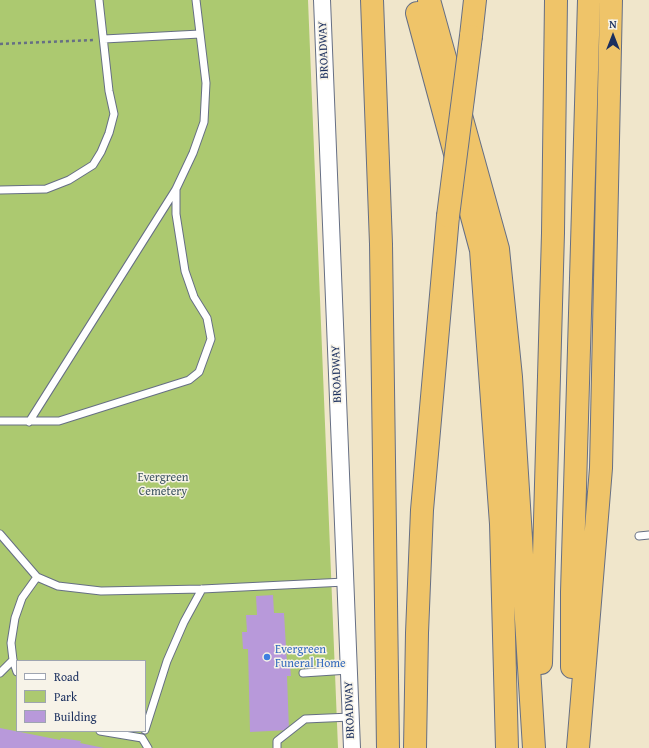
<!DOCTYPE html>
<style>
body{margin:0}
#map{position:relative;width:649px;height:748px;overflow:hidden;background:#f0e6cb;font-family:"Gentium Book Plus",serif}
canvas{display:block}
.legend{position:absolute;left:16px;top:660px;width:130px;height:72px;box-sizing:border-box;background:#f7f3e8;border:1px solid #9fa5b1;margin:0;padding:5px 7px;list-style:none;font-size:12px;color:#1b2f5e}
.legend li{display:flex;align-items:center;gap:8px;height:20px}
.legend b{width:20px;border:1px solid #9fa5b1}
.north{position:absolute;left:593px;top:16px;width:40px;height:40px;-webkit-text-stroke:3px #f7f3e8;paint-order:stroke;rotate:0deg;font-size:11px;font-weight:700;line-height:16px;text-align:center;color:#1b2f5e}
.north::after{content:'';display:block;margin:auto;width:14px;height:18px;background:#1b2f5e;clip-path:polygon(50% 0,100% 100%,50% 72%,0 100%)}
</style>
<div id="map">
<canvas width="649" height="748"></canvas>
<ul class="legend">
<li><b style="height:5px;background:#fff"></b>Road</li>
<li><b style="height:11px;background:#acc970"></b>Park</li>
<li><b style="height:11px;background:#b899da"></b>Building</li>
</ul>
<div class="north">N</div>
</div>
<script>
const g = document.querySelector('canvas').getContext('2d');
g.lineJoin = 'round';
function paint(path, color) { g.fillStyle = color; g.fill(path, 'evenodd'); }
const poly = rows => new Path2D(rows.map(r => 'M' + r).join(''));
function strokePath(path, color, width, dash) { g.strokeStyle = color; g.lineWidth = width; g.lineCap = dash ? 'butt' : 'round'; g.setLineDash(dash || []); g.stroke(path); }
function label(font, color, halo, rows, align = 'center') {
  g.font = font + ' "Gentium Book Plus",serif'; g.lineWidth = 3; g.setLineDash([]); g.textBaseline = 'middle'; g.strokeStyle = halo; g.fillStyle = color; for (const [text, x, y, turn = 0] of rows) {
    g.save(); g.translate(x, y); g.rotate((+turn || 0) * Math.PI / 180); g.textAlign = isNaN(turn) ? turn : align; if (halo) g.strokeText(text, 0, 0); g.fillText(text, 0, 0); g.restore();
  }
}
paint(poly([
 [0,0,308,0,338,748,0,748],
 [17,661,145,661,145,731,17,731]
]), '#acc970');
paint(poly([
 [273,595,274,613,284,613,287,664,290,664,291,676,287,676,289,730,250,732,248,649,243,649,242,632,247,632,246,615,257,615,256,596],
 [0,728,60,740,61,738,81,741,80,743,104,748,0,748]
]), '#b899da');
const service = poly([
 [104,39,200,34],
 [0,190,46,189,69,180,93,165,101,152,109,133,114,114,109,91,99,0],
 [0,421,59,421,189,380,199,372,211,339,207,318,194,297,185,271,176,214,176,189],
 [29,422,176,189,193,153,204,122,206,83,196,0],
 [0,534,37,577,58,586,101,591,202,589,345,582],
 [639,536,649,535],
 [17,672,13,660,11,643,15,618,22,598,37,577],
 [0,673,13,660],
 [303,673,349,670],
 [145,730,167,661,184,622,202,589],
 [100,731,142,738,148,748],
 [277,748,277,741,305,719,351,717]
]);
const tertiary = poly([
 [322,0,352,748]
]);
const motorway = poly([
 [372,0,381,244,388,748],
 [429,0,498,249,511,377,534,748],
 [417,13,481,250,501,524,507,748],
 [471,36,475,0],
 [541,663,553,233,556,0],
 [572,667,572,592,589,0],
 [415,748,417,633,422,510,448,216],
 [578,748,601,468,611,0]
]);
strokePath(service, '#666f84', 9);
strokePath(tertiary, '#666f84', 18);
strokePath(motorway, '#666f84', 24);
strokePath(poly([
 [0,44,94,40]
]), '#666f84', 2.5, [3, 3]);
strokePath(service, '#fff', 7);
strokePath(tertiary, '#fff', 16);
strokePath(motorway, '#efc469', 22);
const motorwayBridge = poly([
 [448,216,471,36]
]);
strokePath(motorwayBridge, '#666f84', 24, []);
strokePath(motorwayBridge, '#efc469', 22);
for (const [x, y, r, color] of [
 [267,657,4,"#3f7fe0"]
]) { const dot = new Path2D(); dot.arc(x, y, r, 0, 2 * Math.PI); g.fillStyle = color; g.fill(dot); strokePath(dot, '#f7f3e8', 1.5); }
label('12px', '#1b2f5e', '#f7f3e8', [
 ["BROADWAY",324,50,-92],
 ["BROADWAY",337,374,-92],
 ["BROADWAY",350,710,-92]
]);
label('12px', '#3f5662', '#f7f3e8', [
 ["Evergreen",163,478],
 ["Cemetery",163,492]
]);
label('12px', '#366cbe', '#f7f3e8', [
 ["Evergreen",275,650],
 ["Funeral Home",275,664]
], 'left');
</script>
